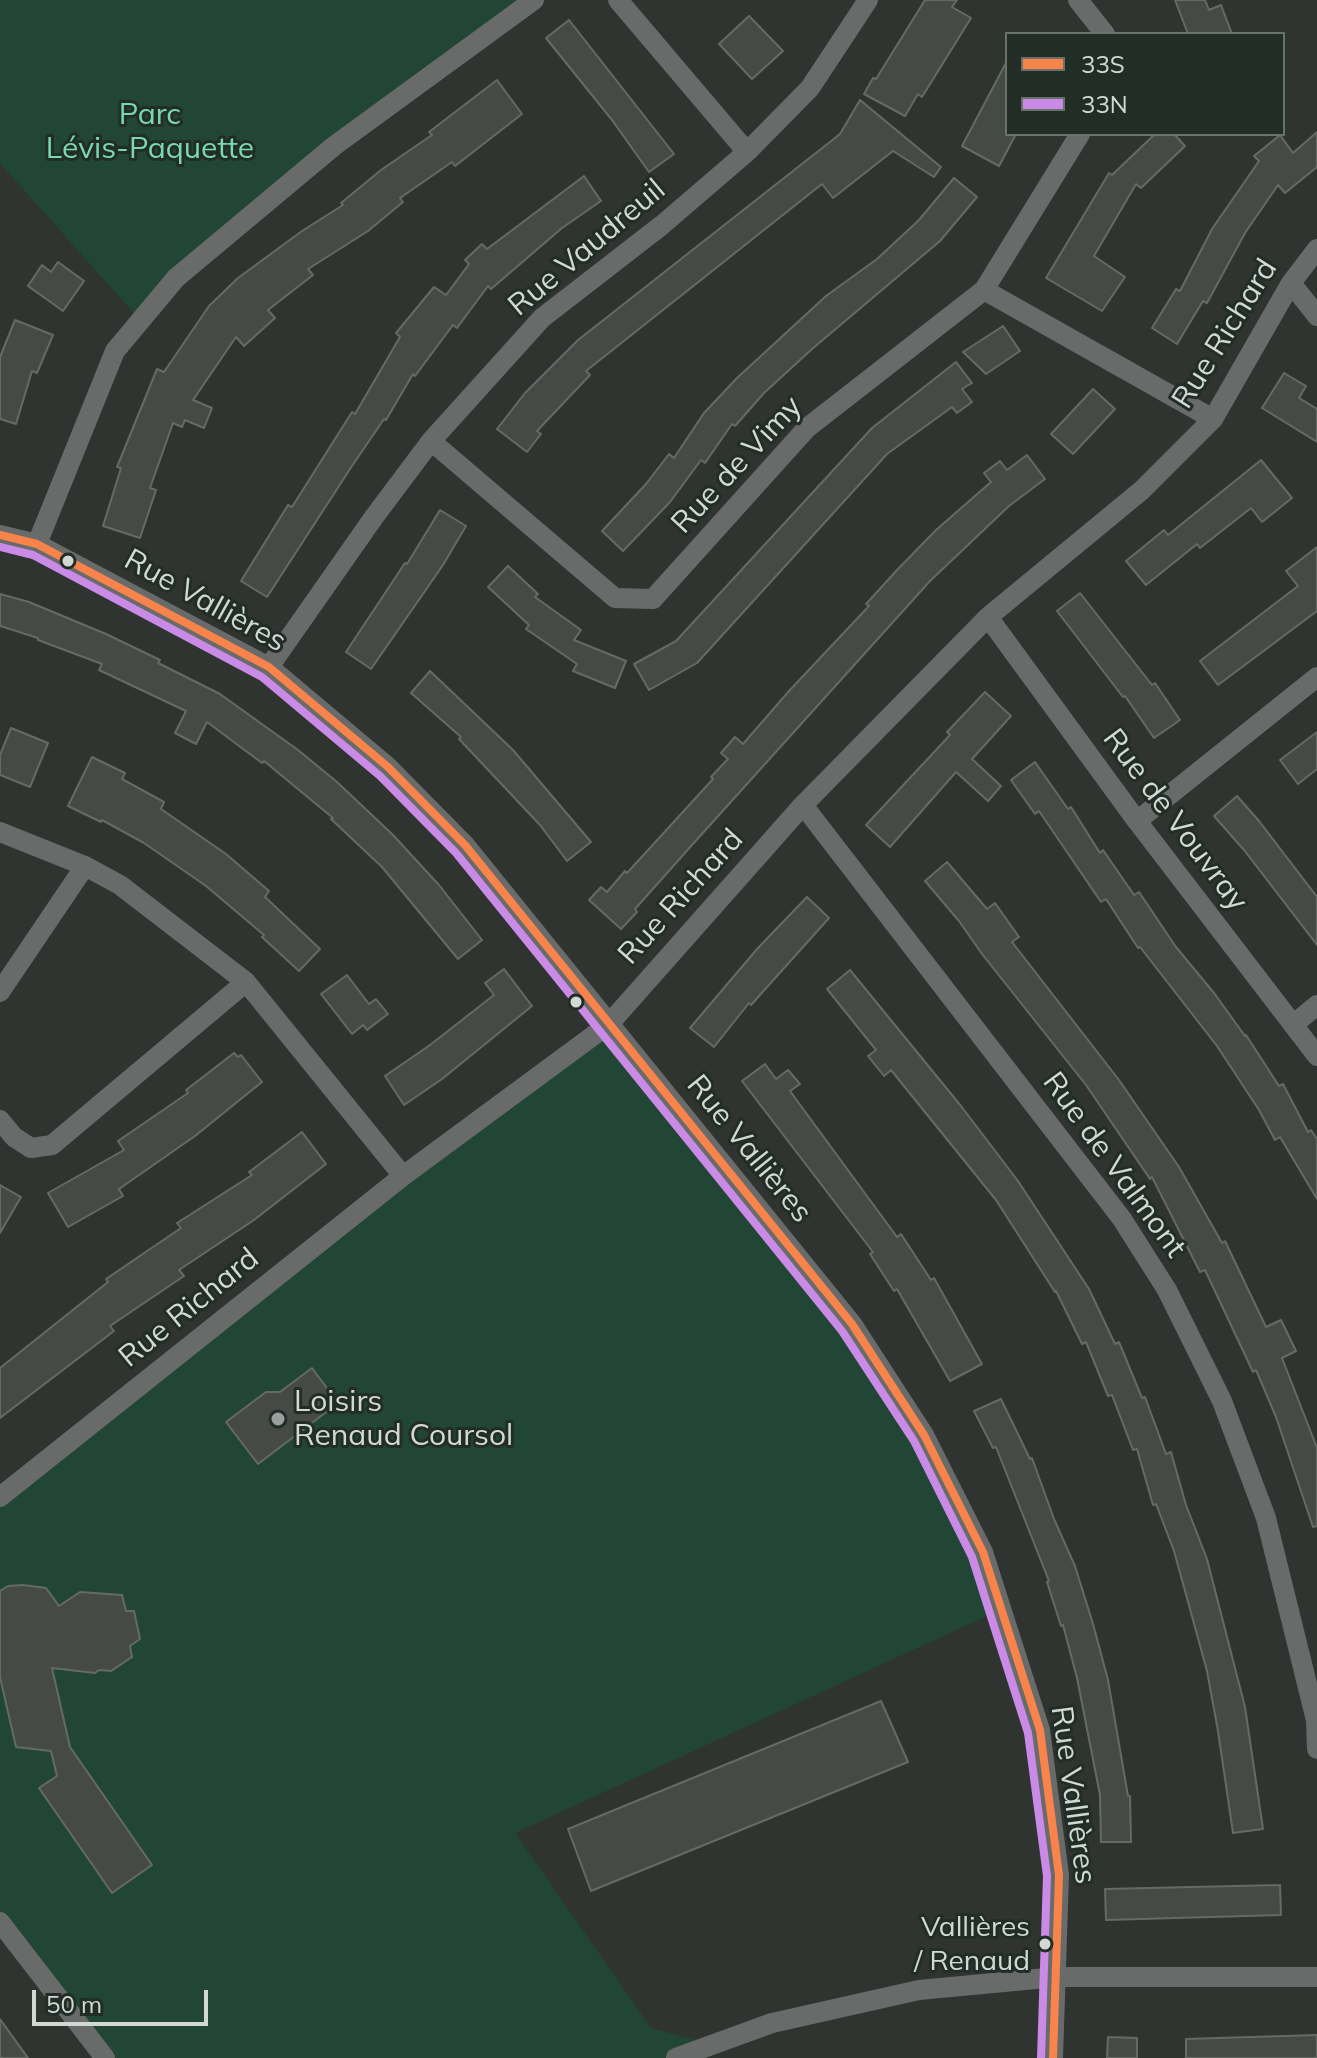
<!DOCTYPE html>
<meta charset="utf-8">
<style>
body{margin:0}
#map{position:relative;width:1317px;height:2058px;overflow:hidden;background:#2f3431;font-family:Mulish,sans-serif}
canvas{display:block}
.legend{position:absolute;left:1005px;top:32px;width:280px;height:104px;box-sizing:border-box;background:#222d28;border:2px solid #68726d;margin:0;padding:10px 14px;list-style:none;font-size:24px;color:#d2d9d5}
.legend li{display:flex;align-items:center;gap:16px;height:40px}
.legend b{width:40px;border:2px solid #68726d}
.scale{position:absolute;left:32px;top:1990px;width:176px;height:36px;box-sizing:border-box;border:4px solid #d2d9d5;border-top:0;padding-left:10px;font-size:24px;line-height:28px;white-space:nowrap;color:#d2d9d5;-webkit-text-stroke:6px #222d28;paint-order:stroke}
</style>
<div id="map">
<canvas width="1317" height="2058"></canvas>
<ul class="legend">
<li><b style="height:10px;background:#f8844c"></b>33S</li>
<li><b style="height:10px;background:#ca8be6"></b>33N</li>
</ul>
<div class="scale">50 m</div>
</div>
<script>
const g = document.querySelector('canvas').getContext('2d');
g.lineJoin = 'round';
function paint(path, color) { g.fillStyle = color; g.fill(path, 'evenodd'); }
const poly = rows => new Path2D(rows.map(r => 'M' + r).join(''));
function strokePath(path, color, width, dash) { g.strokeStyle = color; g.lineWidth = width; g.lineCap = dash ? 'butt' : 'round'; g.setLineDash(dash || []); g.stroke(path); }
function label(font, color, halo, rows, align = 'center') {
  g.font = font + ' Mulish,sans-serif'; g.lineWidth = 6; g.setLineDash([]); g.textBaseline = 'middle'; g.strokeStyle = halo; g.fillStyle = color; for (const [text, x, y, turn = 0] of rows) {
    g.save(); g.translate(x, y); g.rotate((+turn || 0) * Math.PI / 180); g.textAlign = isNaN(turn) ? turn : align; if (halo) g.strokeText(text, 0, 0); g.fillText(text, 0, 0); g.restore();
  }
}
paint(poly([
 [0,0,535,0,176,278,140,320,0,163],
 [609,1024,852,1324,983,1552,989,1615,515,1833,651,2028,710,2044,676,2058,105,2058,0,1922,0,1497]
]), '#224636');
const building = poly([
 [925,0,957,0,952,7,971,18,922,97,918,94,905,116,864,94,873,78,876,79,925,0],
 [1175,0,1205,0,1209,10,1221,5,1232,34,1188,34,1175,0],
 [749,16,783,51,752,79,719,44,749,16],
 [569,20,674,154,649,172,612,120,546,38,569,20],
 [1007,61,1007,134,1016,134,999,166,962,146,1007,61],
 [497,80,522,114,455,166,452,162,400,198,403,202,368,231,308,269,313,275,268,310,275,318,244,346,236,337,193,400,212,408,204,428,185,420,182,427,173,423,150,488,156,490,140,538,103,526,121,468,117,467,157,369,164,372,209,306,238,278,302,231,343,205,341,203,381,170,432,135,429,132,497,80],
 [860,100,941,167,934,177,893,151,833,198,822,184,586,371,590,375,537,431,541,434,527,452,497,429,525,393,578,340,840,134,860,100],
 [1317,132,1317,167,1285,193,1278,185,1245,233,1207,303,1203,301,1177,344,1152,328,1176,289,1180,291,1212,229,1259,161,1254,156,1280,135,1293,153,1317,132],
 [1155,134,1174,134,1185,146,1141,188,1136,184,1094,256,1125,277,1102,311,1046,278,1109,173,1112,175,1155,134],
 [584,176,601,201,562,228,491,289,488,286,457,328,453,325,415,376,413,374,386,420,384,419,352,466,267,597,241,581,288,505,292,507,352,412,355,414,400,337,396,333,434,287,446,295,469,264,465,260,482,244,487,249,584,176],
 [954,178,977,197,940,241,812,349,764,393,735,426,732,424,705,463,701,460,670,502,623,551,602,531,646,484,669,454,674,458,704,413,737,378,826,296,877,259,919,220,954,178],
 [58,262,84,281,63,311,28,286,42,265,51,272,58,262],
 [15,320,53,335,37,373,32,371,16,424,0,419,0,357,15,320],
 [1003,326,1020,351,986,374,963,352,1003,326],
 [956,362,972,383,962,389,972,402,957,413,952,407,887,454,697,663,649,690,634,664,676,641,872,428,956,362],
 [1284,373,1306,386,1299,398,1317,409,1317,442,1262,408,1284,373],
 [1093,389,1115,409,1073,454,1051,434,1093,389],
 [1027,455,1045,479,1009,506,930,581,692,845,635,909,637,912,621,929,589,900,601,887,607,892,625,871,627,873,713,779,711,777,728,759,721,753,735,737,743,744,789,691,869,606,866,604,897,570,936,530,991,482,984,473,1000,461,1007,470,1027,455],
 [1261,460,1292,498,1262,522,1251,508,1200,548,1197,544,1146,585,1126,561,1164,530,1168,535,1261,460],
 [440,510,466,526,443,565,371,669,346,652,405,563,407,564,440,510],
 [1317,547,1317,611,1218,685,1200,661,1298,586,1286,571,1317,547],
 [508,566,538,594,535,597,581,630,574,640,626,661,615,688,573,671,577,664,526,629,529,625,488,587,508,566],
 [1080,593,1152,685,1155,683,1180,720,1154,738,1125,696,1123,697,1057,611,1080,593],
 [0,594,29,602,106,634,160,660,158,663,220,694,298,750,337,782,393,835,439,885,482,940,458,959,382,867,331,819,333,818,264,761,262,763,207,722,196,744,175,733,186,711,99,670,102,664,38,640,38,638,0,626,0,594],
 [430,671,513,750,591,842,567,861,540,825,459,739,461,737,411,693,430,671],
 [985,692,1011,716,972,759,1001,786,988,801,956,772,890,847,866,825,950,735,947,732,985,692],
 [11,728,48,743,30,787,0,775,0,755,11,728],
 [1317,732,1317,769,1298,784,1280,760,1317,732],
 [92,757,125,773,122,779,164,802,161,809,226,854,269,891,265,897,320,949,299,971,262,937,264,935,206,886,144,843,102,820,101,822,68,806,92,757],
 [1035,762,1068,809,1071,807,1100,853,1103,850,1134,895,1139,892,1176,947,1214,993,1245,1036,1246,1035,1279,1086,1283,1084,1308,1132,1311,1130,1317,1139,1317,1199,1280,1137,1275,1140,1259,1110,1217,1046,1140,947,1138,948,1106,899,1101,902,1039,811,1035,814,1011,780,1035,762],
 [1237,796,1259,821,1317,897,1317,945,1244,850,1214,816,1237,796],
 [947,862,987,909,995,903,1019,937,1012,942,1119,1080,1179,1167,1222,1243,1225,1241,1266,1327,1281,1320,1296,1351,1282,1358,1317,1448,1317,1526,1313,1527,1276,1417,1256,1370,1253,1372,1205,1270,1200,1272,1152,1177,1150,1179,1086,1085,982,954,959,921,925,881,947,862],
 [807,897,829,918,751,1005,749,1003,714,1047,690,1028,757,949,807,897],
 [504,969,532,1006,442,1079,404,1105,385,1076,430,1045,494,995,485,983,504,969],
 [850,970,961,1106,1018,1181,1089,1289,1115,1344,1119,1342,1142,1398,1145,1397,1166,1454,1171,1452,1186,1505,1207,1559,1245,1707,1263,1829,1233,1833,1218,1731,1207,1671,1190,1609,1174,1551,1156,1504,1153,1505,1137,1449,1133,1450,1112,1395,1108,1396,1086,1342,1082,1344,1056,1291,1055,1292,996,1200,891,1070,884,1076,868,1056,876,1050,827,989,850,970],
 [347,975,369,1004,376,999,388,1014,367,1030,363,1025,352,1034,321,994,347,975],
 [234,1053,238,1057,241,1055,262,1082,195,1136,119,1189,123,1196,68,1227,48,1193,124,1150,118,1141,188,1093,186,1090,234,1053],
 [765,1064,776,1079,788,1070,800,1084,790,1091,897,1237,901,1234,931,1280,934,1278,982,1364,950,1381,897,1289,894,1291,870,1254,873,1252,742,1081,765,1064],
 [302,1132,326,1164,254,1220,179,1270,184,1276,110,1326,114,1331,0,1418,0,1368,108,1282,106,1279,181,1228,177,1223,252,1175,249,1172,302,1132],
 [0,1185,21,1197,0,1233,0,1185],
 [312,1368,338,1403,258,1464,226,1422,266,1392,280,1392,312,1368],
 [1001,1399,1030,1459,1032,1458,1054,1519,1075,1566,1093,1624,1108,1680,1128,1796,1130,1796,1131,1842,1101,1842,1100,1795,1077,1678,1063,1625,1061,1626,1047,1582,1049,1581,996,1447,993,1448,974,1411,1001,1399],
 [23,1585,46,1588,59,1606,80,1592,122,1595,126,1611,134,1611,140,1639,130,1646,132,1657,111,1671,99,1670,95,1673,52,1668,70,1747,152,1865,112,1893,39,1788,57,1776,51,1751,16,1747,0,1677,0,1591,8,1586,23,1585],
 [881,1701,908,1762,591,1891,568,1829,881,1701],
 [1280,1885,1281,1915,1106,1920,1105,1889,1280,1885],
 [0,2019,28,2058,0,2058,0,2019],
 [1317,2035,1317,2058,1186,2058,1186,2039,1317,2035],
 [1108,2037,1137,2038,1137,2058,1107,2058,1108,2037]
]);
paint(building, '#454a47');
strokePath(building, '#656a67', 2);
strokePath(poly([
 [618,0,747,152],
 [1078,0,1105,34],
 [1291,283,1317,316],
 [984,290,1213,419],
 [431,441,615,598,653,599,807,428,984,290,1080,134],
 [0,535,37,544,269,667,388,767,465,845,852,1324,924,1435,983,1552,1040,1730,1059,1875,1053,2058],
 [37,544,115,351,176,278,334,146,534,0],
 [988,617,1137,821,1317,1056],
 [269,667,374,517,431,441,542,318,662,225,747,152,810,88,868,0],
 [803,805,1122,1219,1167,1290,1222,1401,1266,1518,1316,1720,1317,1749],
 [1137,821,1317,677],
 [0,832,85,866,120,885,246,982,403,1176],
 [0,992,85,866],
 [1293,1025,1317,1005],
 [0,1120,14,1137,31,1148,52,1145,246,982],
 [0,1497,403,1176,609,1024,803,805,988,617,1142,490,1213,419,1291,283,1317,249],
 [0,1922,105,2058],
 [676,2058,772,2023,919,1990,1057,1977,1317,1977]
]), '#696b6a', 20);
strokePath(poly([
 [0,535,37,544,269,667,388,767,465,845,852,1324,924,1435,983,1552,1040,1730,1059,1875,1053,2058]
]), '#f8844c', 8);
strokePath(poly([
 [0,547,33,555,262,677,380,776,456,853,842,1331,914,1441,972,1557,1028,1733,1047,1876,1041,2058]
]), '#ca8be6', 8);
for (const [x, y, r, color] of [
 [68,561,7,"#d2d9d5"],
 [576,1002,7,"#d2d9d5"],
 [278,1419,8,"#999f9c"],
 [1045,1944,7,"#d2d9d5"]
]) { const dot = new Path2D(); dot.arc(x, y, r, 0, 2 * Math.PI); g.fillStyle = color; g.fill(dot); strokePath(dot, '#222d28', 3); }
label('28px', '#d2d9d5', '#222d28', [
 ["Vallières",1030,1928],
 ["/ Renaud",1030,1962]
], 'right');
label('30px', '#78d9af', '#222d28', [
 ["Parc",150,115],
 ["Lévis-Paquette",150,149]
]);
label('30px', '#d2d9d5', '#222d28', [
 ["Rue Vaudreuil",587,248,-40],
 ["Rue Richard",1225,334,-58],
 ["Rue de Vimy",737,465,-47],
 ["Rue Vallières",205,601,29],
 ["Rue de Vouvray",1175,820,53],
 ["Rue Richard",681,897,-48],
 ["Rue Vallières",749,1149,51],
 ["Rue de Valmont",1114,1165,54],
 ["Rue Richard",189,1308,-39],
 ["Rue Vallières",1073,1795,82]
]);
label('30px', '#d2d9d5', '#222d28', [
 ["Loisirs",294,1402],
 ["Renaud Coursol",294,1436]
], 'left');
</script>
